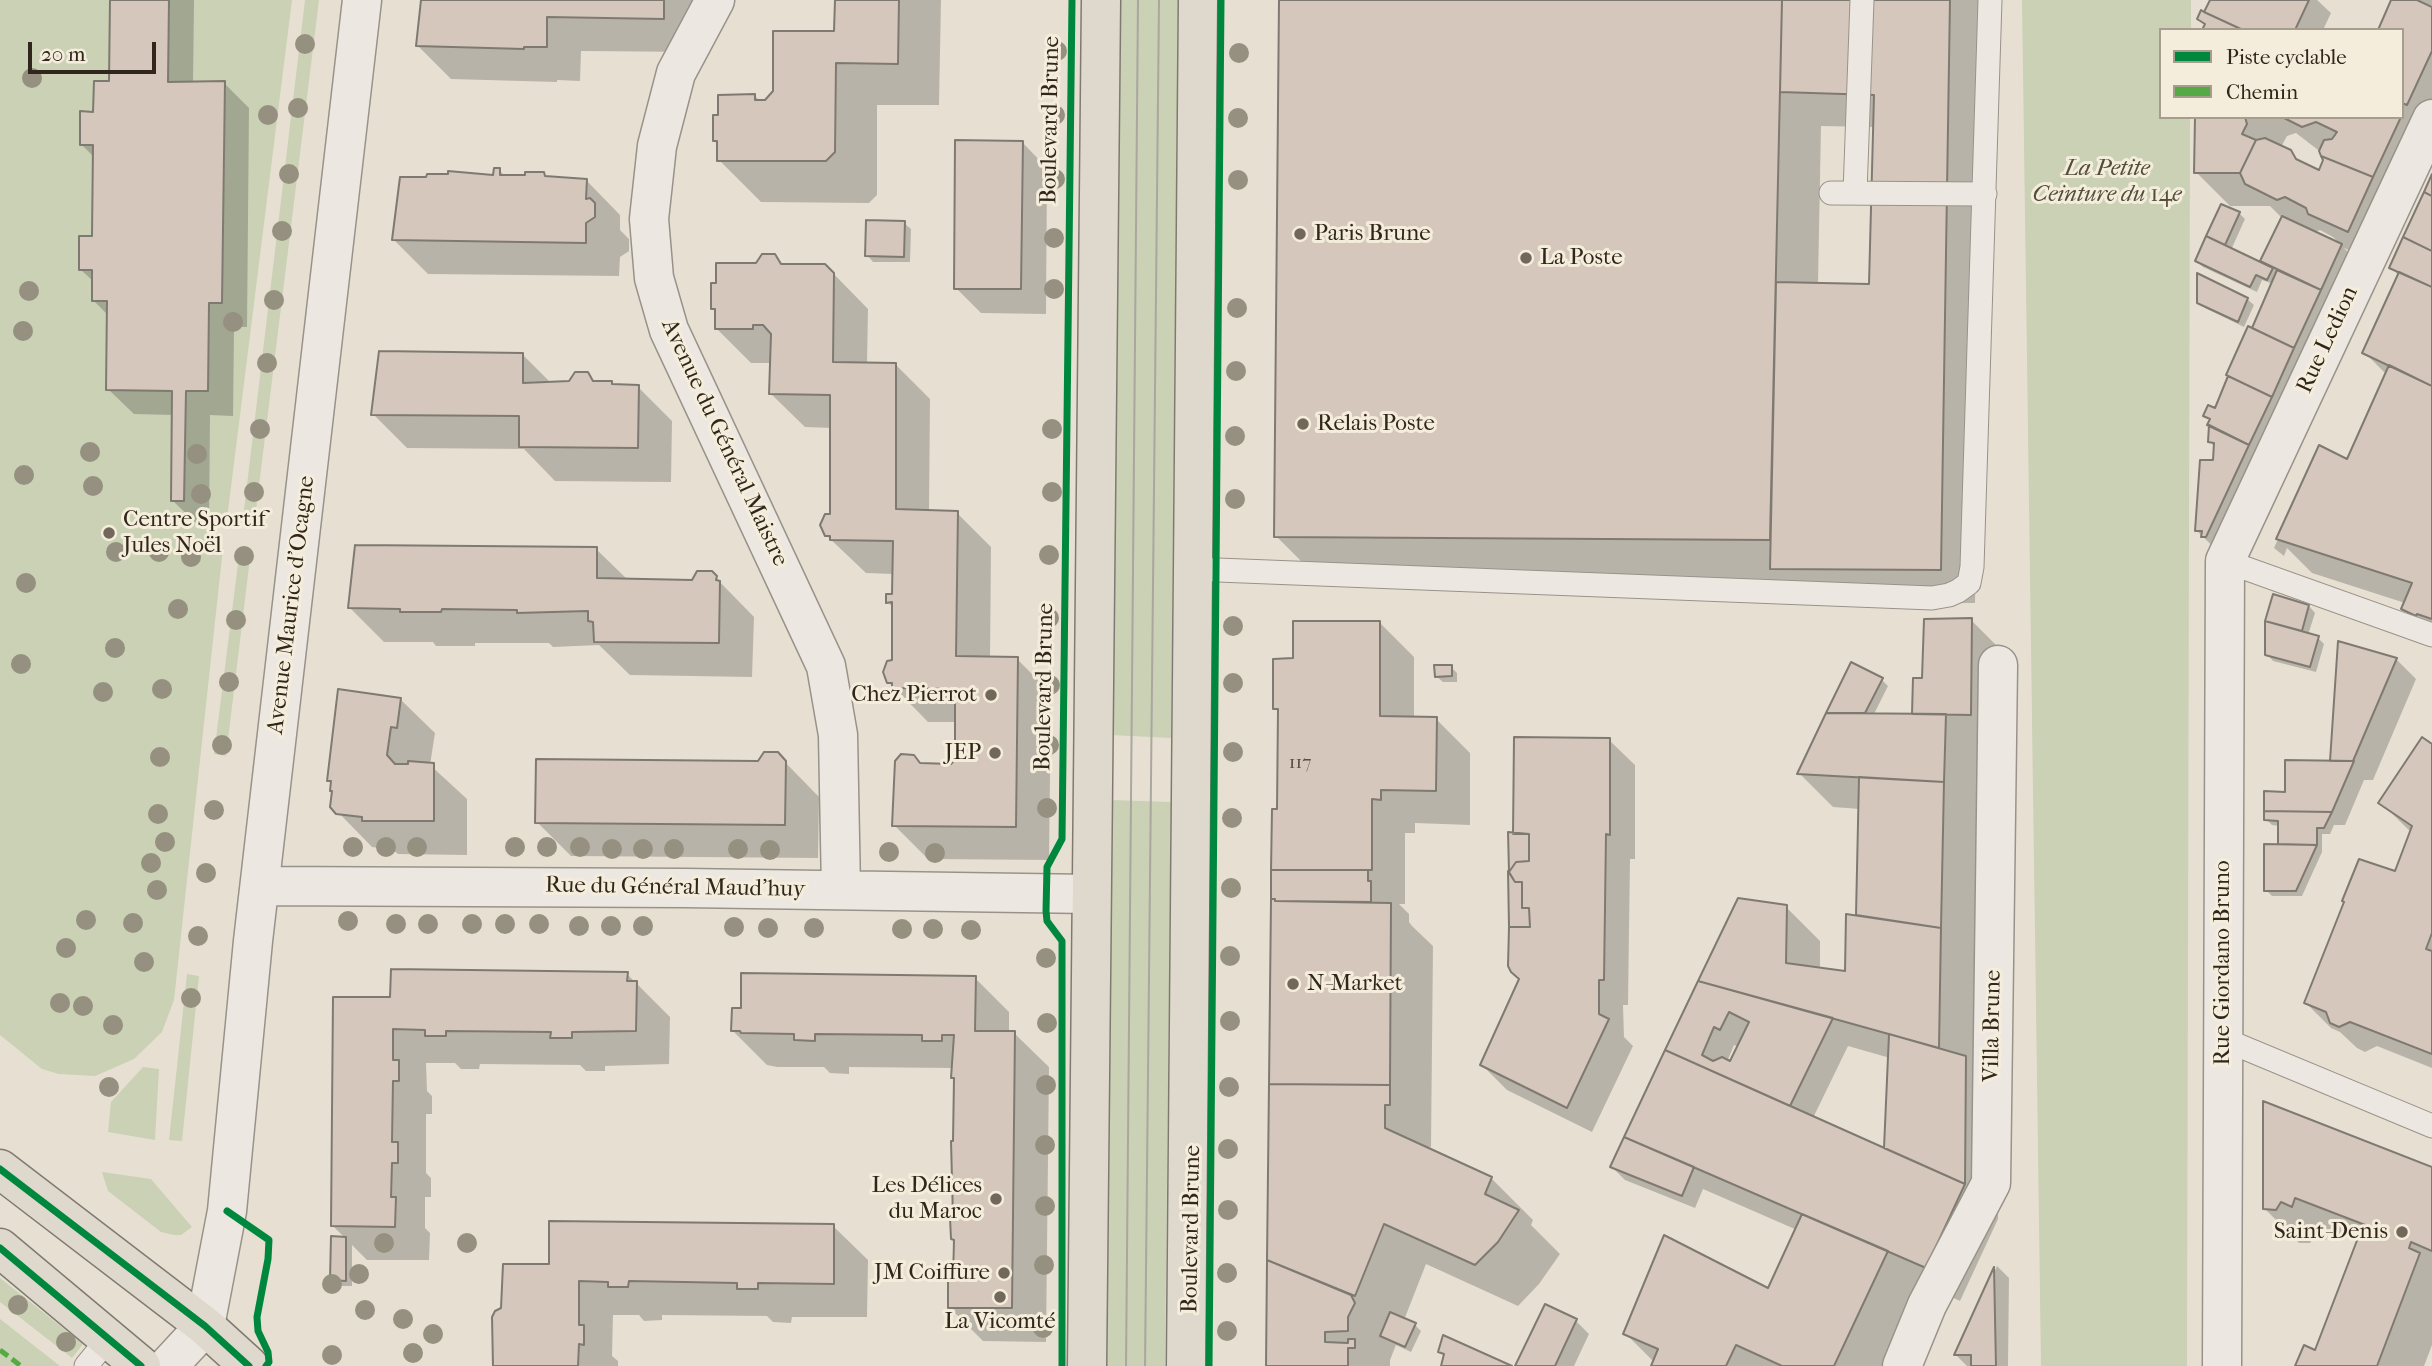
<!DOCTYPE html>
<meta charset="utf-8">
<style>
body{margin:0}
#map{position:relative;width:2432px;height:1366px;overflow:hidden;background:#e7e0d2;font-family:"IM FELL French Canon",serif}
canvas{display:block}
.legend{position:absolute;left:2159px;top:28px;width:245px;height:91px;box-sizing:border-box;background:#f5eddc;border:2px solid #a79d8f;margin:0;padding:9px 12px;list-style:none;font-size:21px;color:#31261b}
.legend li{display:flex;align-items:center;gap:14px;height:35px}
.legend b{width:35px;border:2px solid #a79d8f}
.scale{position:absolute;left:28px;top:42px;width:128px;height:32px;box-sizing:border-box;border:4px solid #31261b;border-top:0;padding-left:9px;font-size:21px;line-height:24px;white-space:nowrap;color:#31261b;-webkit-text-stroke:5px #f5eddc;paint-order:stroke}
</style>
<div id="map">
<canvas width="2432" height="1366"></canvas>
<ul class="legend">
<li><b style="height:9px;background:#00873e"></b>Piste cyclable</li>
<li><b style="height:9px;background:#54aa43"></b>Chemin</li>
</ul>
<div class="scale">20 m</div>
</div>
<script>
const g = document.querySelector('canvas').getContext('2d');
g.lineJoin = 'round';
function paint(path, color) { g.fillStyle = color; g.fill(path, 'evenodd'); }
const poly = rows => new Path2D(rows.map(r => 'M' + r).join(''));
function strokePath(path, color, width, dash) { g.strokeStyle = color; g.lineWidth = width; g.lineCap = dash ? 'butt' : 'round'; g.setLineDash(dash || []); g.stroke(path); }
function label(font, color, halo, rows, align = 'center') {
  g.font = font + ' "IM FELL French Canon",serif'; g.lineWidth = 6; g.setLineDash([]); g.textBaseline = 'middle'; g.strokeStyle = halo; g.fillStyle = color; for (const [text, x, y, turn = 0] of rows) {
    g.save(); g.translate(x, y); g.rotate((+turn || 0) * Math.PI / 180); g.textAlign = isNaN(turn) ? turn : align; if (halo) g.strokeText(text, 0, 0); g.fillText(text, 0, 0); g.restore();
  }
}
paint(poly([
 [0,0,292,0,227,519,219,519,216,547,223,548,174,1000,162,1032,134,1059,95,1076,59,1074,42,1069,0,1035],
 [305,0,319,0,255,518,243,518],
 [1118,0,1178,0,1171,738,1111,735],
 [2022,0,2191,0,2191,30,2161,30,2161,117,2190,117,2187,1366,2041,1366],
 [240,548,251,550,226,756,214,754],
 [1111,800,1171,802,1165,1366,1105,1366],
 [187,974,199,976,182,1141,169,1140],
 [143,1067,159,1069,155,1140,108,1132,111,1102],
 [102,1172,151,1179,192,1227,181,1235,174,1235,161,1232,108,1191],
 [0,1278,83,1344,72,1358,0,1302],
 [0,1319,60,1366,0,1366]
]), '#cad1b4');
paint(poly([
 [112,0,194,0,193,83,224,83,249,108,247,327,234,327,233,416,210,415,209,525,198,525,172,500,174,415,134,414,108,389,109,316,94,301,94,282,80,269,94,238,95,158,81,144,111,82],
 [423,0,697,0,697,52,581,51,580,81,557,80,557,82,451,79,417,45],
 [836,0,941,0,939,105,877,105,877,195,869,203,761,202,719,160,719,145,714,141,755,96,761,102,766,102,836,33],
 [1281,0,1984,0,1975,603,1806,603,1784,581,1318,578,1276,536],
 [1821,126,1875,127,1871,285,1818,284],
 [2212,0,2317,0,2331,13,2323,30,2247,30,2206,25,2199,19,2212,17],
 [2393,0,2432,0,2432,158,2383,265,2344,248,2355,259,2308,360,2299,356,2277,405,2237,570,2196,530,2214,462,2215,447,2209,441,2211,421,2206,415,2216,410,2273,284,2262,280,2257,292,2203,267,2197,261,2222,206,2239,213,2245,219,2231,250,2268,267,2262,261,2283,219,2270,206,2230,206,2196,172,2196,117,2402,117,2402,30],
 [2296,133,2322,153,2324,158,2320,172,2302,164,2290,152,2281,147,2287,136],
 [2320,230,2333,237,2341,245,2313,233],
 [1022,142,1047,168,1046,314,981,313,956,288],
 [499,170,506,177,544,174,548,178,586,180,620,215,620,230,629,239,629,251,620,257,619,276,428,274,394,240,495,177],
 [2432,178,2432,637,2403,608,2405,603,2312,573,2287,548,2284,556,2274,548,2320,447,2348,461,2387,375,2364,352,2399,276,2391,267],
 [904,223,911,229,910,262,873,262,867,255],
 [774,256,784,265,825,265,868,309,867,364,896,365,930,399,929,512,957,513,991,547,990,659,1017,659,1051,693,1049,860,928,859,894,825,914,756,922,765,951,765,961,756,961,746,957,741,957,722,928,722,889,682,894,662,894,608,887,602,894,596,894,574,866,573,826,535,832,516,832,428,805,427,770,393,772,363,751,363,717,329,717,313,712,308,757,265],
 [2247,299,2254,305,2244,327,2205,308,2199,302],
 [523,355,551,383,570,383,587,374,596,383,638,387,672,421,671,482,555,481,524,449,407,448,373,414],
 [596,549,628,580,693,581,711,573,754,617,752,677,630,675,599,645,553,647,549,643,475,643,475,646,436,646,433,642,384,642,350,608],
 [2309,606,2315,613,2308,635,2318,638,2324,644,2316,672,2273,661,2267,654,2267,621],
 [1971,620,2005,654,1979,748,1973,1065,1999,1092,1998,1219,1960,1301,1923,1284,1884,1366,1653,1366,1654,1362,1625,1333,1769,1291,1797,1230,1703,1189,1695,1208,1625,1180,1612,1167,1786,907,1820,941,1820,969,1847,973,1858,918,1860,809,1833,807,1799,773,1852,664,1882,680,1888,686,1873,716,1913,716,1924,679],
 [1734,1045,1739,1047,1731,1064,1727,1062],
 [1848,1046,1890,1058,1886,1151,1813,1118],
 [1380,623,1414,657,1414,718,1436,719,1470,753,1470,825,1415,823,1415,833,1405,833,1405,904,1399,904,1409,914,1409,922,1412,926,1433,946,1431,1147,1422,1147,1491,1178,1533,1220,1531,1225,1560,1254,1539,1284,1518,1306,1426,1264,1404,1320,1415,1325,1421,1331,1411,1352,1396,1345,1390,1360,1390,1366,1268,1366,1274,811,1279,811,1280,713,1275,709,1294,660],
 [2339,644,2397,660,2416,679,2373,780,2364,780,2345,825,2334,825,2330,834,2322,834,2322,852,2302,896,2272,896,2266,890,2280,846,2280,826,2272,825,2266,819,2286,793,2335,762],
 [1451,667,1457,673,1457,682,1443,682,1436,676],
 [400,699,435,733,430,765,467,799,467,855,398,854,393,850,372,847,332,806,334,793,333,784,329,780],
 [1609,740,1635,765,1635,859,1630,859,1628,1005,1623,1005,1624,1037,1633,1046,1592,1132,1507,1090,1482,1065,1521,980,1515,883,1520,883,1515,835],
 [2432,746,2432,1068,2377,1046,2365,1052,2357,1048,2340,1032,2331,1028,2306,1003,2396,874,2411,832,2381,803],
 [777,754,819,797,818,858,571,856,537,822,759,763],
 [627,974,670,1017,669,1064,605,1066,605,1071,586,1071,580,1065,480,1064,479,1069,461,1069,455,1063,426,1063,427,1091,432,1096,432,1114,426,1114,426,1173,431,1178,431,1197,425,1197,425,1228,430,1233,429,1260,367,1260,352,1245,352,1286,338,1286,332,1280,333,1238,346,1239,332,1225,392,999],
 [975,978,1009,1012,1009,1033,1014,1033,1049,1067,1046,1342,983,1341,949,1307,955,1280,955,1242,952,1239,955,1220,956,1080,953,1077,953,1068,849,1067,849,1074,830,1073,824,1067,777,1067,767,1065,733,1031],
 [2265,1104,2432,1169,2432,1345,2424,1366,2297,1366,2316,1352,2358,1242,2330,1230,2326,1240,2315,1235,2310,1243,2299,1243,2264,1208],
 [833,1226,868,1260,867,1317,792,1317,791,1323,773,1322,767,1316,662,1315,662,1320,644,1321,639,1315,613,1315,612,1356,618,1361,618,1366,494,1366,551,1266],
 [1997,1266,2009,1278,2008,1366,1967,1366,1956,1355],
 [1545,1306,1576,1321,1589,1334,1574,1366,1517,1366]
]), '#0003');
const building = poly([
 [110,0,169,0,168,82,225,81,222,303,209,303,208,391,186,391,184,501,171,501,172,391,106,390,107,301,92,301,92,270,79,270,79,236,92,236,93,145,80,145,80,111,93,112,94,81,109,81,110,0],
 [421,0,664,0,664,19,547,17,547,47,524,47,524,49,416,46,421,0],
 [835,0,899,0,898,64,836,63,835,152,826,161,717,161,717,141,713,141,713,115,718,115,718,95,755,94,755,100,765,100,773,91,773,31,834,31,835,0],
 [1279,0,1782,0,1770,540,1274,537,1279,0],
 [1782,0,1950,0,1941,570,1770,569,1776,282,1869,284,1874,95,1780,92,1782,0],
 [2210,0,2309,0,2295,30,2243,30,2204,12,2210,0],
 [2391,0,2417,0,2432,7,2432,51,2407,105,2402,103,2402,30,2378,30,2391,0],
 [2201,10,2204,12,2243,30,2202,30,2205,24,2197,19,2201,10],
 [2195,117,2245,117,2247,124,2242,134,2256,140,2240,173,2194,173,2195,117],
 [2401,117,2373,177,2321,156,2319,151,2324,140,2332,139,2337,132,2316,122,2302,127,2282,117,2401,117],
 [2265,138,2291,150,2296,159,2319,170,2323,160,2321,156,2373,177,2348,232,2308,214,2306,208,2285,197,2277,200,2245,184,2240,173,2256,140,2265,138],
 [955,140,1023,141,1021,289,954,289,955,140],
 [494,168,500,168,500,175,525,175,525,172,544,172,545,176,587,179,586,199,590,198,595,203,595,217,586,223,586,243,392,240,400,177,426,177,427,174,448,174,448,171,493,175,494,168],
 [2432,174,2432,196,2424,192,2432,174],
 [2424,192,2432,196,2432,251,2403,237,2424,192],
 [2221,204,2240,212,2225,245,2206,236,2221,204],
 [2282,216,2342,244,2321,290,2260,261,2282,216],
 [866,220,905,221,904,257,865,256,866,220],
 [2206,236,2273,268,2267,280,2256,275,2250,287,2195,261,2206,236],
 [2403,237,2432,251,2432,287,2389,268,2403,237],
 [762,254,775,254,781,264,825,264,834,273,833,362,896,363,896,509,958,511,956,656,1018,657,1016,827,892,826,895,761,901,754,914,755,920,763,951,764,959,755,959,742,955,742,955,693,951,693,952,689,892,688,892,683,887,683,883,672,887,661,892,660,892,602,886,603,886,594,892,594,893,541,830,540,830,536,825,536,820,525,825,514,830,514,830,395,769,394,771,334,763,325,753,325,753,329,715,329,715,309,711,309,711,283,716,283,716,263,756,263,762,254],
 [2277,270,2321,290,2294,348,2252,328,2277,270],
 [2399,272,2432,287,2432,386,2362,353,2399,272],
 [2197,273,2248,298,2238,322,2197,303,2197,273],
 [2248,326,2294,348,2272,397,2226,375,2248,326],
 [379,351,523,353,523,383,569,381,575,372,588,372,593,381,612,381,612,384,639,385,638,448,519,447,519,416,371,415,379,351],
 [2389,365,2432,386,2432,619,2417,614,2416,616,2401,609,2412,583,2276,539,2319,445,2347,459,2389,365],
 [2228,376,2272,397,2249,445,2207,425,2210,419,2203,416,2208,405,2215,408,2228,376],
 [2209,425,2249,445,2206,537,2201,537,2202,531,2195,531,2200,460,2213,460,2214,443,2208,442,2209,425],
 [355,545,597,547,597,578,692,580,697,571,712,571,717,576,716,580,720,581,719,643,594,642,593,622,588,621,588,611,517,613,517,610,442,609,441,612,400,612,400,609,348,608,355,545],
 [2273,594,2309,605,2302,631,2265,621,2273,594],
 [1972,618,1971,715,1912,714,1913,678,1922,678,1924,619,1972,618],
 [1293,621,1380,621,1380,716,1437,717,1436,791,1381,790,1381,800,1372,799,1372,870,1271,870,1272,809,1277,809,1278,709,1273,709,1273,659,1293,658,1293,621],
 [2265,621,2319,636,2310,667,2265,655,2265,621],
 [2338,641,2397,658,2353,761,2330,761,2338,641],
 [1851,662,1883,678,1865,713,1826,713,1851,662],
 [1434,665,1452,665,1452,676,1435,677,1434,665],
 [338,689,401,698,397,728,391,727,387,755,395,764,408,764,408,761,434,763,434,821,362,821,362,817,336,814,330,807,332,791,330,791,331,781,327,781,338,689],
 [1826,713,1946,714,1944,782,1797,774,1826,713],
 [1514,737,1610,738,1610,835,1606,834,1604,980,1599,980,1599,1014,1609,1019,1567,1108,1480,1065,1519,979,1511,972,1508,966,1509,927,1530,927,1529,908,1522,908,1522,882,1515,882,1509,872,1516,862,1529,861,1529,834,1513,834,1514,737],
 [2422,737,2432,744,2432,933,2426,949,2432,951,2432,1054,2350,1022,2339,1027,2330,1023,2326,1012,2304,1003,2344,902,2342,901,2359,859,2395,871,2412,826,2378,803,2422,737],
 [764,752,778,752,786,761,785,825,535,823,536,759,758,761,764,752],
 [2285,760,2354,761,2332,812,2264,811,2264,791,2285,792,2285,760],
 [1859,777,1944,782,1941,928,1856,915,1859,777],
 [2264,811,2332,812,2324,828,2317,828,2317,845,2278,844,2278,821,2264,820,2264,811],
 [1508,832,1529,834,1529,861,1516,862,1509,872,1508,832],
 [2264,844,2317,845,2296,891,2264,891,2264,844],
 [1271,870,1368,870,1368,881,1371,881,1371,902,1275,901,1275,899,1271,899,1271,870],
 [1508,871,1515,882,1522,882,1522,908,1529,908,1530,927,1509,927,1508,871],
 [1738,898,1787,905,1786,963,1845,971,1846,914,1941,928,1939,1048,1698,981,1738,898],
 [1271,899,1275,899,1275,901,1391,903,1390,1085,1269,1084,1271,899],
 [391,969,628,972,627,981,637,981,636,1031,572,1032,572,1038,550,1038,551,1032,446,1031,446,1036,425,1036,425,1030,393,1029,393,1060,399,1060,399,1081,393,1081,392,1142,398,1142,398,1163,392,1163,391,1197,396,1197,395,1227,331,1226,333,997,390,997,391,969],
 [741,973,976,976,975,1031,1015,1031,1012,1308,948,1308,948,1279,953,1279,954,1240,951,1239,950,1218,953,1218,951,1141,953,1141,954,1078,951,1078,954,1035,942,1035,942,1041,922,1041,922,1035,815,1034,815,1041,794,1040,794,1034,741,1033,740,1031,731,1031,732,1008,741,1008,741,973],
 [1698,981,1833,1018,1790,1106,1665,1050,1698,981],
 [1729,1012,1749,1022,1730,1061,1722,1057,1713,1061,1702,1055,1714,1027,1720,1030,1729,1012],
 [1889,1034,1966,1056,1965,1184,1884,1148,1889,1034],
 [1665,1050,1965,1184,1926,1268,1624,1137,1665,1050],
 [1269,1084,1390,1085,1390,1105,1385,1105,1385,1128,1492,1177,1485,1194,1519,1210,1498,1242,1475,1265,1384,1224,1355,1296,1267,1260,1269,1084],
 [2263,1101,2432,1167,2432,1251,2411,1242,2409,1248,2420,1253,2377,1366,2295,1366,2304,1345,2315,1350,2361,1230,2370,1234,2373,1228,2295,1198,2292,1207,2281,1202,2276,1210,2263,1209,2263,1101],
 [1624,1137,1694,1167,1682,1196,1610,1167,1624,1137],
 [1802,1214,1888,1251,1834,1366,1782,1366,1736,1345,1726,1366,1651,1366,1658,1349,1623,1334,1664,1235,1768,1288,1802,1214],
 [549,1221,834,1224,834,1284,758,1283,758,1289,737,1289,737,1283,629,1281,628,1287,608,1287,608,1282,579,1281,579,1325,584,1325,584,1345,579,1344,578,1366,493,1366,492,1317,495,1311,501,1308,503,1264,549,1264,549,1221],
 [331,1236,346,1237,346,1281,330,1280,331,1236],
 [1267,1260,1351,1295,1355,1303,1348,1317,1348,1331,1325,1332,1325,1342,1348,1343,1348,1339,1355,1339,1355,1348,1348,1348,1348,1366,1266,1366,1267,1260],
 [1994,1267,1996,1366,1971,1366,1971,1355,1954,1355,1994,1267],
 [1545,1304,1577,1319,1555,1366,1515,1366,1545,1304],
 [1390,1312,1416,1323,1405,1347,1380,1336,1390,1312],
 [1443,1335,1512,1366,1441,1366,1444,1354,1438,1352,1443,1335]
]);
paint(building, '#d5c7bb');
strokePath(building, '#7f7a71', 2);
const service = poly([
 [1831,193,1985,194],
 [1855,193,1862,0],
 [2225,561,2432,635],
 [1192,569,1932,598,1949,595,1958,591,1969,583,1972,567,1990,0],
 [2223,1039,2432,1126],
 [86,1366,108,1339]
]);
const minor = poly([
 [715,0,676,73,657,146,649,219,654,278,669,330,826,666,838,735,841,890],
 [260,886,685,888,1091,894],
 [168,1366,205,1326,227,1211,253,941,362,0],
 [1902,1366,1927,1305,1991,1183,1998,665],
 [2222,1366,2225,561,2432,119]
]);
const primary = poly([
 [0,1169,205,1326,249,1366],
 [0,1248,141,1366],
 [1087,1366,1101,0],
 [1186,1366,1198,0]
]);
strokePath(service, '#98938a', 25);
strokePath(minor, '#98938a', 41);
strokePath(primary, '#7f7a71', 41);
strokePath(service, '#ece8e1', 23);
strokePath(minor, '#ece8e1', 38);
strokePath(primary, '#dfd8cc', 38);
strokePath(poly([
 [1126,1366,1138,0],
 [1145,1366,1159,0]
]), '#aaa6a0', 2);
strokePath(poly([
 [0,1350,21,1366]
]), '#54aa43', 5, [10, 5]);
strokePath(poly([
 [0,1169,205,1326,249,1366],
 [227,1211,269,1240,268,1259,257,1317,258,1331,268,1352,269,1362,266,1366],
 [0,1248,141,1366],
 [1062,1366,1062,941,1047,921,1046,911,1047,867,1062,839,1072,0],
 [1209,1366,1221,0]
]), '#00873e', 7);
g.fillStyle = '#95907f';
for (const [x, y] of [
 [305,44],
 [1057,51],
 [1239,53],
 [32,78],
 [298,108],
 [268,115],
 [1055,115],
 [1238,118],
 [289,174],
 [1055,179],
 [1238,180],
 [282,231],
 [1054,238],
 [1054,289],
 [29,291],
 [274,300],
 [1237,308],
 [233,322],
 [23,331],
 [267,363],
 [1236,371],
 [260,429],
 [1052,429],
 [1235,436],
 [90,452],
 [197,454],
 [24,475],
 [93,486],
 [254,492],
 [1052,492],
 [201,494],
 [1235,499],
 [116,552],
 [159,552],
 [1049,555],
 [244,556],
 [191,557],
 [26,583],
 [178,609],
 [1049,618],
 [236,620],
 [1233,626],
 [115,648],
 [21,664],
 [229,682],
 [1233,683],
 [1050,685],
 [162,689],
 [103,692],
 [222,745],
 [1049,745],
 [1233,752],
 [160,757],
 [1047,808],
 [214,810],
 [158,814],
 [1232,818],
 [165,842],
 [353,847],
 [386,847],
 [417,847],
 [515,847],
 [547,847],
 [580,847],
 [612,849],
 [643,849],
 [674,849],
 [738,849],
 [770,850],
 [889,852],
 [935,853],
 [151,863],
 [206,873],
 [1231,888],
 [157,890],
 [86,920],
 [348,921],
 [133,923],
 [396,924],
 [428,924],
 [472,924],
 [505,924],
 [539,924],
 [579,926],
 [611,926],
 [643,926],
 [734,927],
 [768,928],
 [814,928],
 [902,929],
 [933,929],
 [971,930],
 [198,936],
 [66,948],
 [1230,956],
 [1046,958],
 [144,962],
 [191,998],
 [60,1003],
 [83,1006],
 [1230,1021],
 [1047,1023],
 [113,1025],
 [1046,1085],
 [109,1087],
 [1229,1087],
 [1045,1145],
 [1228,1149],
 [1045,1206],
 [1228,1210],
 [384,1243],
 [467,1243],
 [1044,1265],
 [1227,1273],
 [359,1274],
 [332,1284],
 [18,1305],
 [365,1310],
 [403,1319],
 [1043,1328],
 [1227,1331],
 [433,1334],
 [66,1342],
 [413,1353],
 [332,1355]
]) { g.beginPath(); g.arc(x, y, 10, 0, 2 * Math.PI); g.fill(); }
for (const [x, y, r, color] of [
 [1300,234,7,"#71675b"],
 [1526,258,7,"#71675b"],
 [1303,424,7,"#71675b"],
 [109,533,7,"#71675b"],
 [991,695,7,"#71675b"],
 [995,753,7,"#71675b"],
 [1293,984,7,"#71675b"],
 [996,1199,7,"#71675b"],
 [2402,1232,7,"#71675b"],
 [1004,1273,7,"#71675b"],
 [1000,1297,7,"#71675b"]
]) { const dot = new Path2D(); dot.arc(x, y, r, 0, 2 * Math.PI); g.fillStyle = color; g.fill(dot); strokePath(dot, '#f5eddc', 2.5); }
label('19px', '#5a4e43', null, [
 ["117",1300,763]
]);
label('23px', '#31261b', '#f5eddc', [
 ["Boulevard Brune",1051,120,-89],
 ["Rue Ledion",2328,340,-65],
 ["Avenue du Général Maistre",724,443,65],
 ["Avenue Maurice d'Ocagne",292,605,-83],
 ["Boulevard Brune",1045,687,-89],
 ["Rue du Général Maud'huy",675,888,1],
 ["Rue Giordano Bruno",2223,963,-90],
 ["Villa Brune",1993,1026,-89],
 ["Boulevard Brune",1192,1229,-89]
]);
label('italic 23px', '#524e3b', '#f5eddc', [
 ["La Petite",2107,169],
 ["Ceinture du 14e",2107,195]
]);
label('23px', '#31261b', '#f5eddc', [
 ["Paris Brune",1314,234],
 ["La Poste",1540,258],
 ["Relais Poste",1317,424],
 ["Centre Sportif",123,520],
 ["Jules Noël",123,546],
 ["Chez Pierrot",977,695,"right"],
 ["JEP",981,753,"right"],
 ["N-Market",1307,984],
 ["Les Délices",982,1186,"right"],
 ["du Maroc",982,1212,"right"],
 ["Saint-Denis",2388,1232,"right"],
 ["JM Coiffure",990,1273,"right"],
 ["La Vicomté",1000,1322,"center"]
], 'left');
</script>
